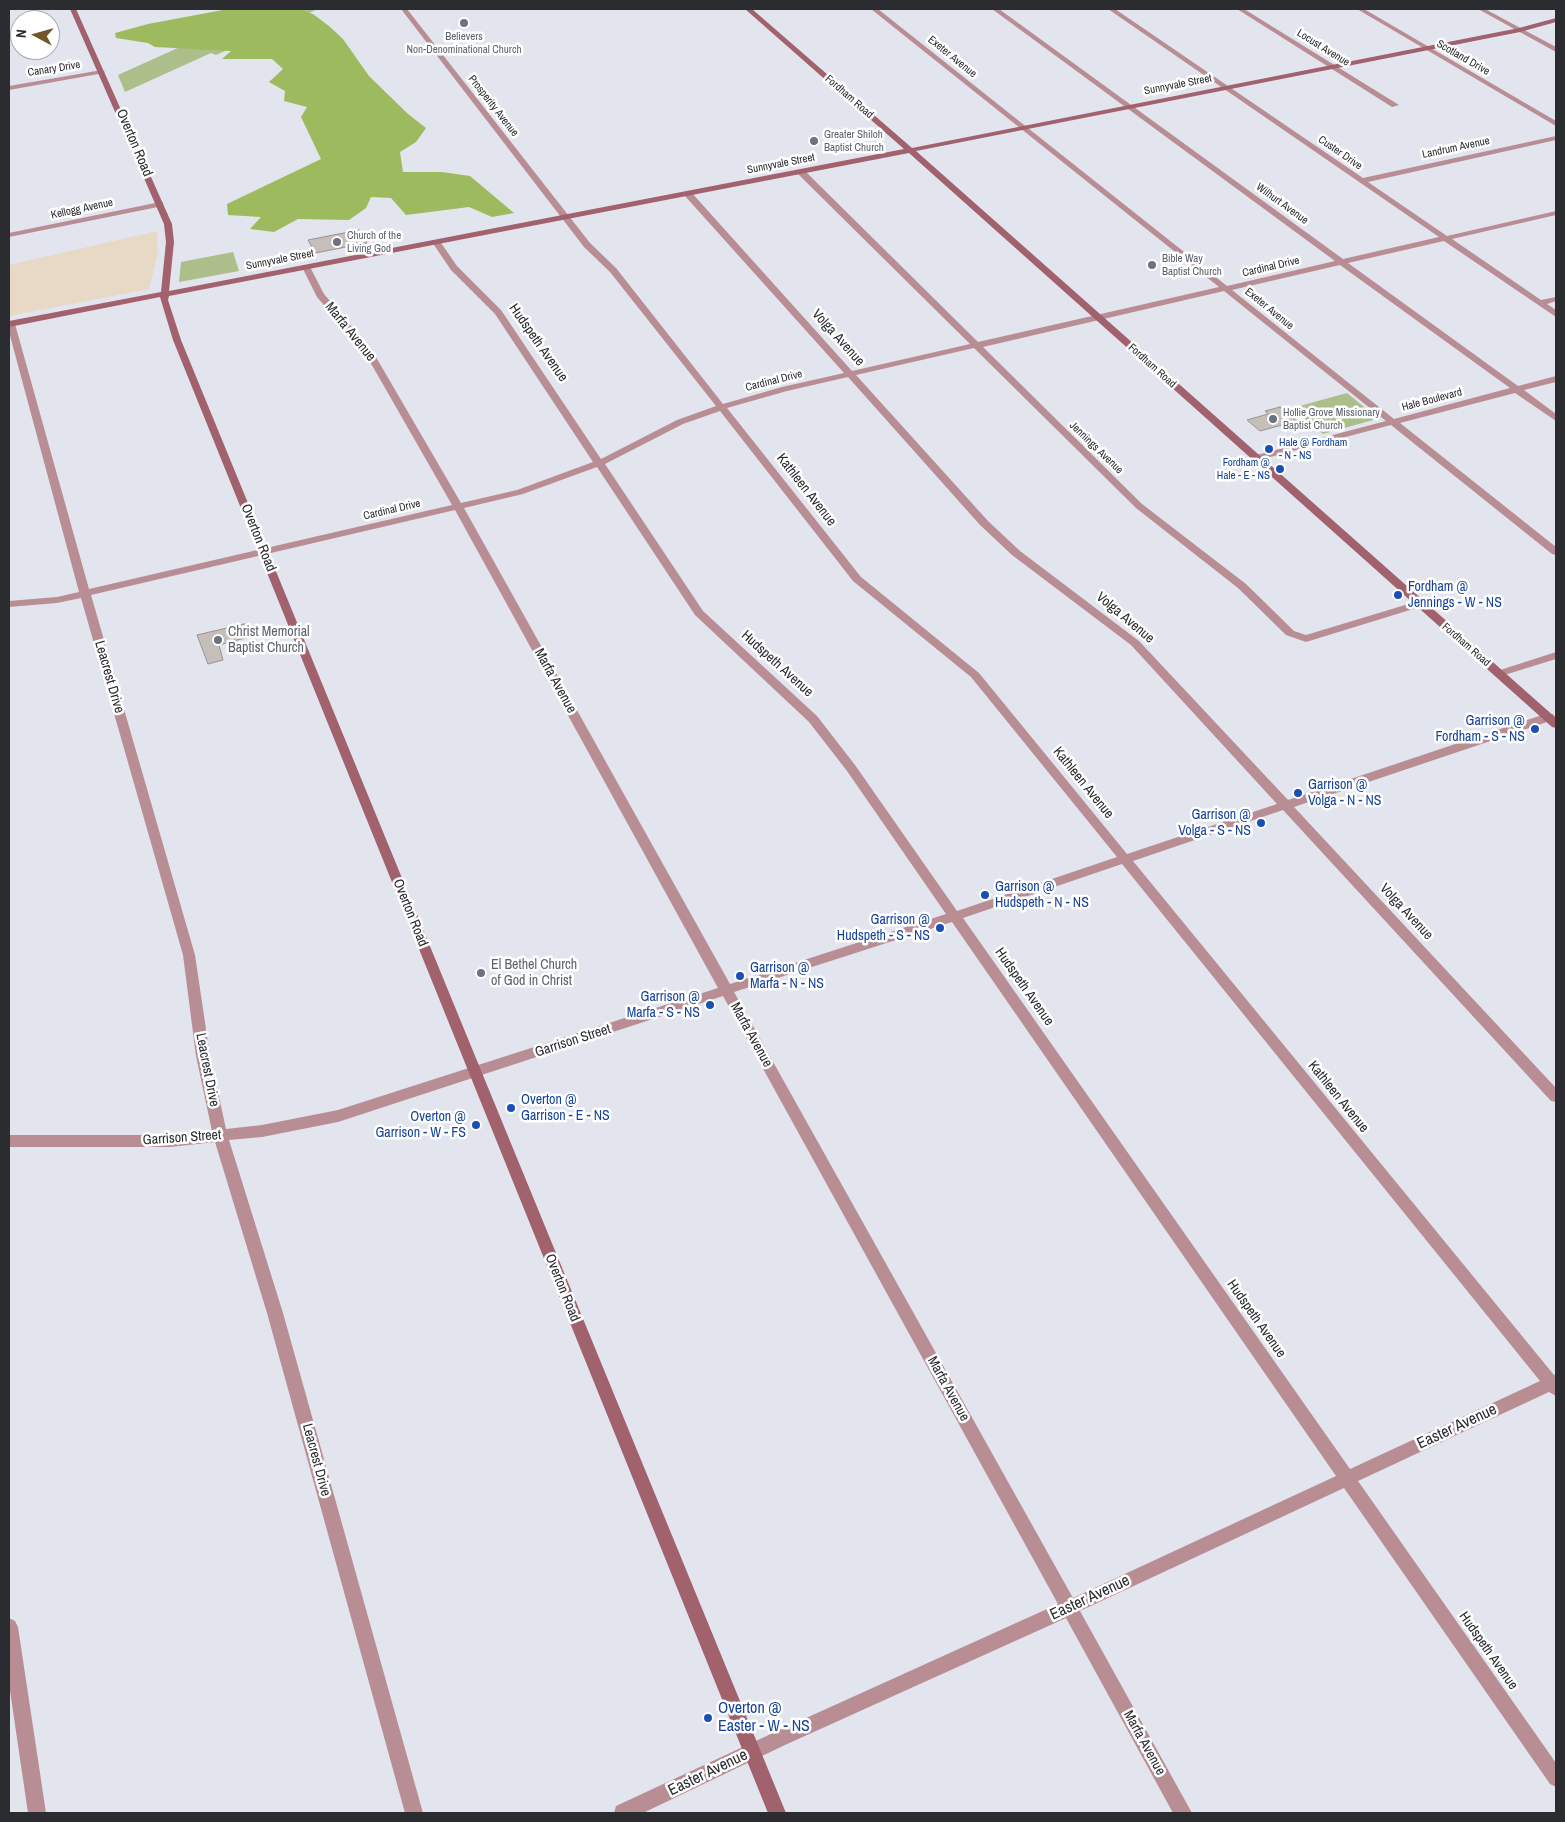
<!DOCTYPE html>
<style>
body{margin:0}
#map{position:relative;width:1565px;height:1822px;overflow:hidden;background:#e2e5ee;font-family:"Archivo Narrow",sans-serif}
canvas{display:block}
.frame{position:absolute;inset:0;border:10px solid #2b2c30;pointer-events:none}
.north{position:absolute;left:10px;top:10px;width:50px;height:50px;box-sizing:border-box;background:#fff;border:1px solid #aaabac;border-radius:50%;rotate:276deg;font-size:14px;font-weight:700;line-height:20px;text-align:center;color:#2b2c30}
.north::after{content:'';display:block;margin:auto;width:18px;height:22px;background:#725629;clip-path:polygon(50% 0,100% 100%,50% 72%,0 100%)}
</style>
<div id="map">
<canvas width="1565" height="1822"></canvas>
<div class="frame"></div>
<div class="north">N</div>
</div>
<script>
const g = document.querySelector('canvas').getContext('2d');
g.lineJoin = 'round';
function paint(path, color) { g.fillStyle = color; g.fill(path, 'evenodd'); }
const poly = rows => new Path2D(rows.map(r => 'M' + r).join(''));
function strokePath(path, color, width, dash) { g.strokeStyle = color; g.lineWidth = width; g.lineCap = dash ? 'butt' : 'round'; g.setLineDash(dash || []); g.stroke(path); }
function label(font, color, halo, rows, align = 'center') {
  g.font = font + ' "Archivo Narrow",sans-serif'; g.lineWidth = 5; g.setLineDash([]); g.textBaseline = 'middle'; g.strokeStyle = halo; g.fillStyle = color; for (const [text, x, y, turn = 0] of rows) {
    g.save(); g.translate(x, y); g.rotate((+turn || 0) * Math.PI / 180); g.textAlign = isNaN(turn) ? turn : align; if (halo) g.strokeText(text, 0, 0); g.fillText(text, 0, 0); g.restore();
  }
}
paint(poly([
 [157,231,158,253,149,289,9,316,9,265]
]), '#e7d9c6');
paint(poly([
 [264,9,318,9,216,55,211,53,125,92,118,75],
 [233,252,239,271,179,282,181,262],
 [1347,393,1374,415,1373,420,1323,434,1292,408]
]), '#acbe89');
paint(poly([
 [228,9,297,9,313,14,329,26,343,39,369,76,408,114,426,128,416,142,400,152,403,172,442,172,470,176,514,213,492,217,469,207,406,215,391,198,371,197,366,208,349,220,298,219,274,232,250,229,261,217,228,215,227,204,321,159,301,117,307,107,284,101,285,91,269,82,283,69,272,59,222,59,231,51,155,47,148,43,116,38,115,33,148,24]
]), '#9dba5e');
const building = poly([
 [359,230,367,243,315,253,308,240,359,230],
 [1280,407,1297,421,1260,431,1247,420,1268,414,1265,411,1280,407],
 [248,623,253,636,219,645,223,660,208,664,197,635,248,623]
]);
paint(building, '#c6beb8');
strokePath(building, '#9a928c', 1);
paint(poly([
 [401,9,407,9,590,243,616,268,723,404,782,387,844,373,685,196,684,194,688,192,691,192,852,371,970,344,798,174,798,170,804,170,978,342,1219,287,871,9,878,9,1227,286,1335,261,992,9,999,9,1343,259,1439,237,1108,9,1115,9,1363,178,1556,136,1556,140,1368,182,1447,236,1556,211,1556,215,1452,239,1541,300,1556,297,1556,301,1547,304,1556,310,1556,317,1444,241,1348,263,1518,386,1556,376,1556,382,1524,390,1556,414,1556,421,1515,393,1400,423,1556,547,1556,555,1552,554,1391,425,1259,460,1253,460,1253,456,1386,421,1224,291,983,347,1142,504,1246,584,1294,631,1306,635,1415,602,1423,602,1423,606,1306,642,1286,635,1238,588,1136,508,974,348,856,375,988,521,1020,551,1139,641,1288,800,1545,714,1553,714,1555,717,1553,720,1294,807,1556,1088,1556,1102,1551,1101,1283,810,1133,861,1554,1375,1556,1374,1556,1396,1549,1392,1358,1481,1556,1763,1556,1787,1550,1784,1344,1488,1080,1611,1192,1813,1173,1813,1066,1618,785,1745,643,1813,614,1813,616,1806,773,1733,1058,1604,723,996,338,1122,262,1137,229,1140,283,1313,423,1813,405,1813,267,1313,215,1142,170,1147,9,1147,9,1135,170,1135,212,1131,196,1056,183,955,81,598,57,603,9,607,9,601,57,597,79,592,9,332,9,322,15,324,89,589,452,505,365,353,317,297,302,267,303,265,309,265,324,294,373,352,461,503,517,490,593,462,495,314,451,270,432,242,433,240,439,240,457,266,501,310,601,459,677,420,716,406,610,272,584,247,401,9],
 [1340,265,1510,388,1394,419,1232,290,1340,265],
 [848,377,980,525,1012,555,1131,645,1277,804,1127,854,979,673,861,577,727,408,787,391,848,377],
 [720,411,853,581,971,677,1117,857,957,911,855,765,817,716,703,611,605,464,683,424,720,411],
 [597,467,695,615,809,722,847,771,946,914,730,984,464,508,523,494,597,467],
 [455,510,718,988,338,1110,262,1125,226,1129,210,1056,195,955,91,595,455,510],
 [1122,864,1540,1381,1350,1469,963,918,1122,864],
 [952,922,1336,1476,1073,1598,734,992,952,922],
 [1237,9,1244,9,1399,105,1392,107,1237,9],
 [1357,9,1364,9,1556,121,1556,126,1357,9],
 [1478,9,1485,9,1556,47,1556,52,1478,9],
 [102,70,105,72,104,73,9,90,9,86,102,70],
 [160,202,163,202,163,206,9,237,9,233,160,202],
 [1556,652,1556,659,1498,677,1493,674,1494,672,1556,652],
 [9,1618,15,1621,18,1627,46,1813,28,1813,9,1684,9,1618]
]), '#b98d94');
paint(poly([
 [70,9,76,9,172,224,174,242,169,291,904,149,745,9,752,9,912,148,1519,28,1556,18,1556,22,1520,32,916,151,1556,718,1556,728,1552,727,909,153,169,296,168,300,181,340,786,1813,768,1813,173,340,160,297,9,327,9,321,161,292,166,242,164,224,70,9]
]), '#a1616d');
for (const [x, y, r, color] of [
 [464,23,5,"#6b7280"],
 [814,141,5,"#6b7280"],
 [337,242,5,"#6b7280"],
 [1152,265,5,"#6b7280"],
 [1273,419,5,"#6b7280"],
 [1269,449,5,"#1a4fb4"],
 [1280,469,5,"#1a4fb4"],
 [1398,595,5,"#1a4fb4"],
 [218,640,5,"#6b7280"],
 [1535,729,5,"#1a4fb4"],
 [1298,793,5,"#1a4fb4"],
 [1261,823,5,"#1a4fb4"],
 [985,895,5,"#1a4fb4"],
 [940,928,5,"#1a4fb4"],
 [481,973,5,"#6b7280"],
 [740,976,5,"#1a4fb4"],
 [710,1005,5,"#1a4fb4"],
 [511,1108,5,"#1a4fb4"],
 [476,1125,5,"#1a4fb4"],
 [708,1718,5,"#1a4fb4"]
]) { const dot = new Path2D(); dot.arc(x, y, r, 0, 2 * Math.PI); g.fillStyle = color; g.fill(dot); strokePath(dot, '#fff', 2); }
label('11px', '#5b616d', '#fff', [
 ["Believers",464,37,"center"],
 ["Non-Denominational Church",464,50,"center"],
 ["Greater Shiloh",824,135],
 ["Baptist Church",824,148],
 ["Church of the",347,236],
 ["Living God",347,249],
 ["Bible Way",1162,259],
 ["Baptist Church",1162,272],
 ["Hollie Grove Missionary",1283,413],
 ["Baptist Church",1283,426]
], 'left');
label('11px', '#2b2c30', '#fff', [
 ["Locust Avenue",1323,48,32],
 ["Exeter Avenue",952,57,39],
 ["Scotland Drive",1463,58,30],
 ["Canary Drive",54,69,-9],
 ["Sunnyvale Street",1178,85,-11],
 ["Fordham Road",849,97,41],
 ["Prosperity Avenue",493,106,52],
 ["Landrum Avenue",1456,148,-12],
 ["Custer Drive",1340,153,35],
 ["Sunnyvale Street",781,164,-11],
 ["Wilhurt Avenue",1282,204,36],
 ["Kellogg Avenue",82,209,-12],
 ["Sunnyvale Street",280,260,-11],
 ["Cardinal Drive",1271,267,-13],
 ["Exeter Avenue",1269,309,39],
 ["Fordham Road",1152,366,42],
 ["Cardinal Drive",774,381,-14],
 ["Hale Boulevard",1432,400,-15],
 ["Jennings Avenue",1096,448,44],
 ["Cardinal Drive",392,510,-13],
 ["Fordham Road",1466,645,41]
]);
label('11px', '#164399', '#fff', [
 ["Hale @ Fordham",1279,443],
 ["- N - NS",1279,456],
 ["Fordham @",1270,463,"right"],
 ["Hale - E - NS",1270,476,"right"]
], 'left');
label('14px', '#2b2c30', '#fff', [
 ["Overton Road",134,143,67],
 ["Marfa Avenue",350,332,51],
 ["Volga Avenue",838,338,48],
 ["Hudspeth Avenue",538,343,55],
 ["Kathleen Avenue",806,490,52],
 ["Overton Road",258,538,68],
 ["Volga Avenue",1125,618,40],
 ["Hudspeth Avenue",777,664,42],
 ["Leacrest Drive",109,677,74],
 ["Marfa Avenue",555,681,61],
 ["Kathleen Avenue",1083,783,51],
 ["Volga Avenue",1406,912,47],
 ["Overton Road",410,913,68],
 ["Hudspeth Avenue",1024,987,55],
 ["Marfa Avenue",751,1035,61],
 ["Garrison Street",573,1041,-18],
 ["Leacrest Drive",207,1070,79],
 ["Kathleen Avenue",1338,1097,51],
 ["Garrison Street",182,1138,-4],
 ["Overton Road",562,1288,68],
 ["Hudspeth Avenue",1256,1319,55],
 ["Marfa Avenue",948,1389,61],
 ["Leacrest Drive",316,1460,75],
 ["Hudspeth Avenue",1488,1651,55],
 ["Marfa Avenue",1144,1743,61]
]);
label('14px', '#164399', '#fff', [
 ["Fordham @",1408,587],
 ["Jennings - W - NS",1408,603],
 ["Garrison @",1525,721,"right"],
 ["Fordham - S - NS",1525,737,"right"],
 ["Garrison @",1308,785],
 ["Volga - N - NS",1308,801],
 ["Garrison @",1251,815,"right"],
 ["Volga - S - NS",1251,831,"right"],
 ["Garrison @",995,887],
 ["Hudspeth - N - NS",995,903],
 ["Garrison @",930,920,"right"],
 ["Hudspeth - S - NS",930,936,"right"],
 ["Garrison @",750,968],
 ["Marfa - N - NS",750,984],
 ["Garrison @",700,997,"right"],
 ["Marfa - S - NS",700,1013,"right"],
 ["Overton @",521,1100],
 ["Garrison - E - NS",521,1116],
 ["Overton @",466,1117,"right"],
 ["Garrison - W - FS",466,1133,"right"]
], 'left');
label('14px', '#5b616d', '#fff', [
 ["Christ Memorial",228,632],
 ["Baptist Church",228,648],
 ["El Bethel Church",491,965],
 ["of God in Christ",491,981]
], 'left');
label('16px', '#2b2c30', '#fff', [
 ["Easter Avenue",1457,1427,-25],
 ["Easter Avenue",1090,1598,-25],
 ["Easter Avenue",708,1773,-26]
]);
label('16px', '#164399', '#fff', [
 ["Overton @",718,1709],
 ["Easter - W - NS",718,1727]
], 'left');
</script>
